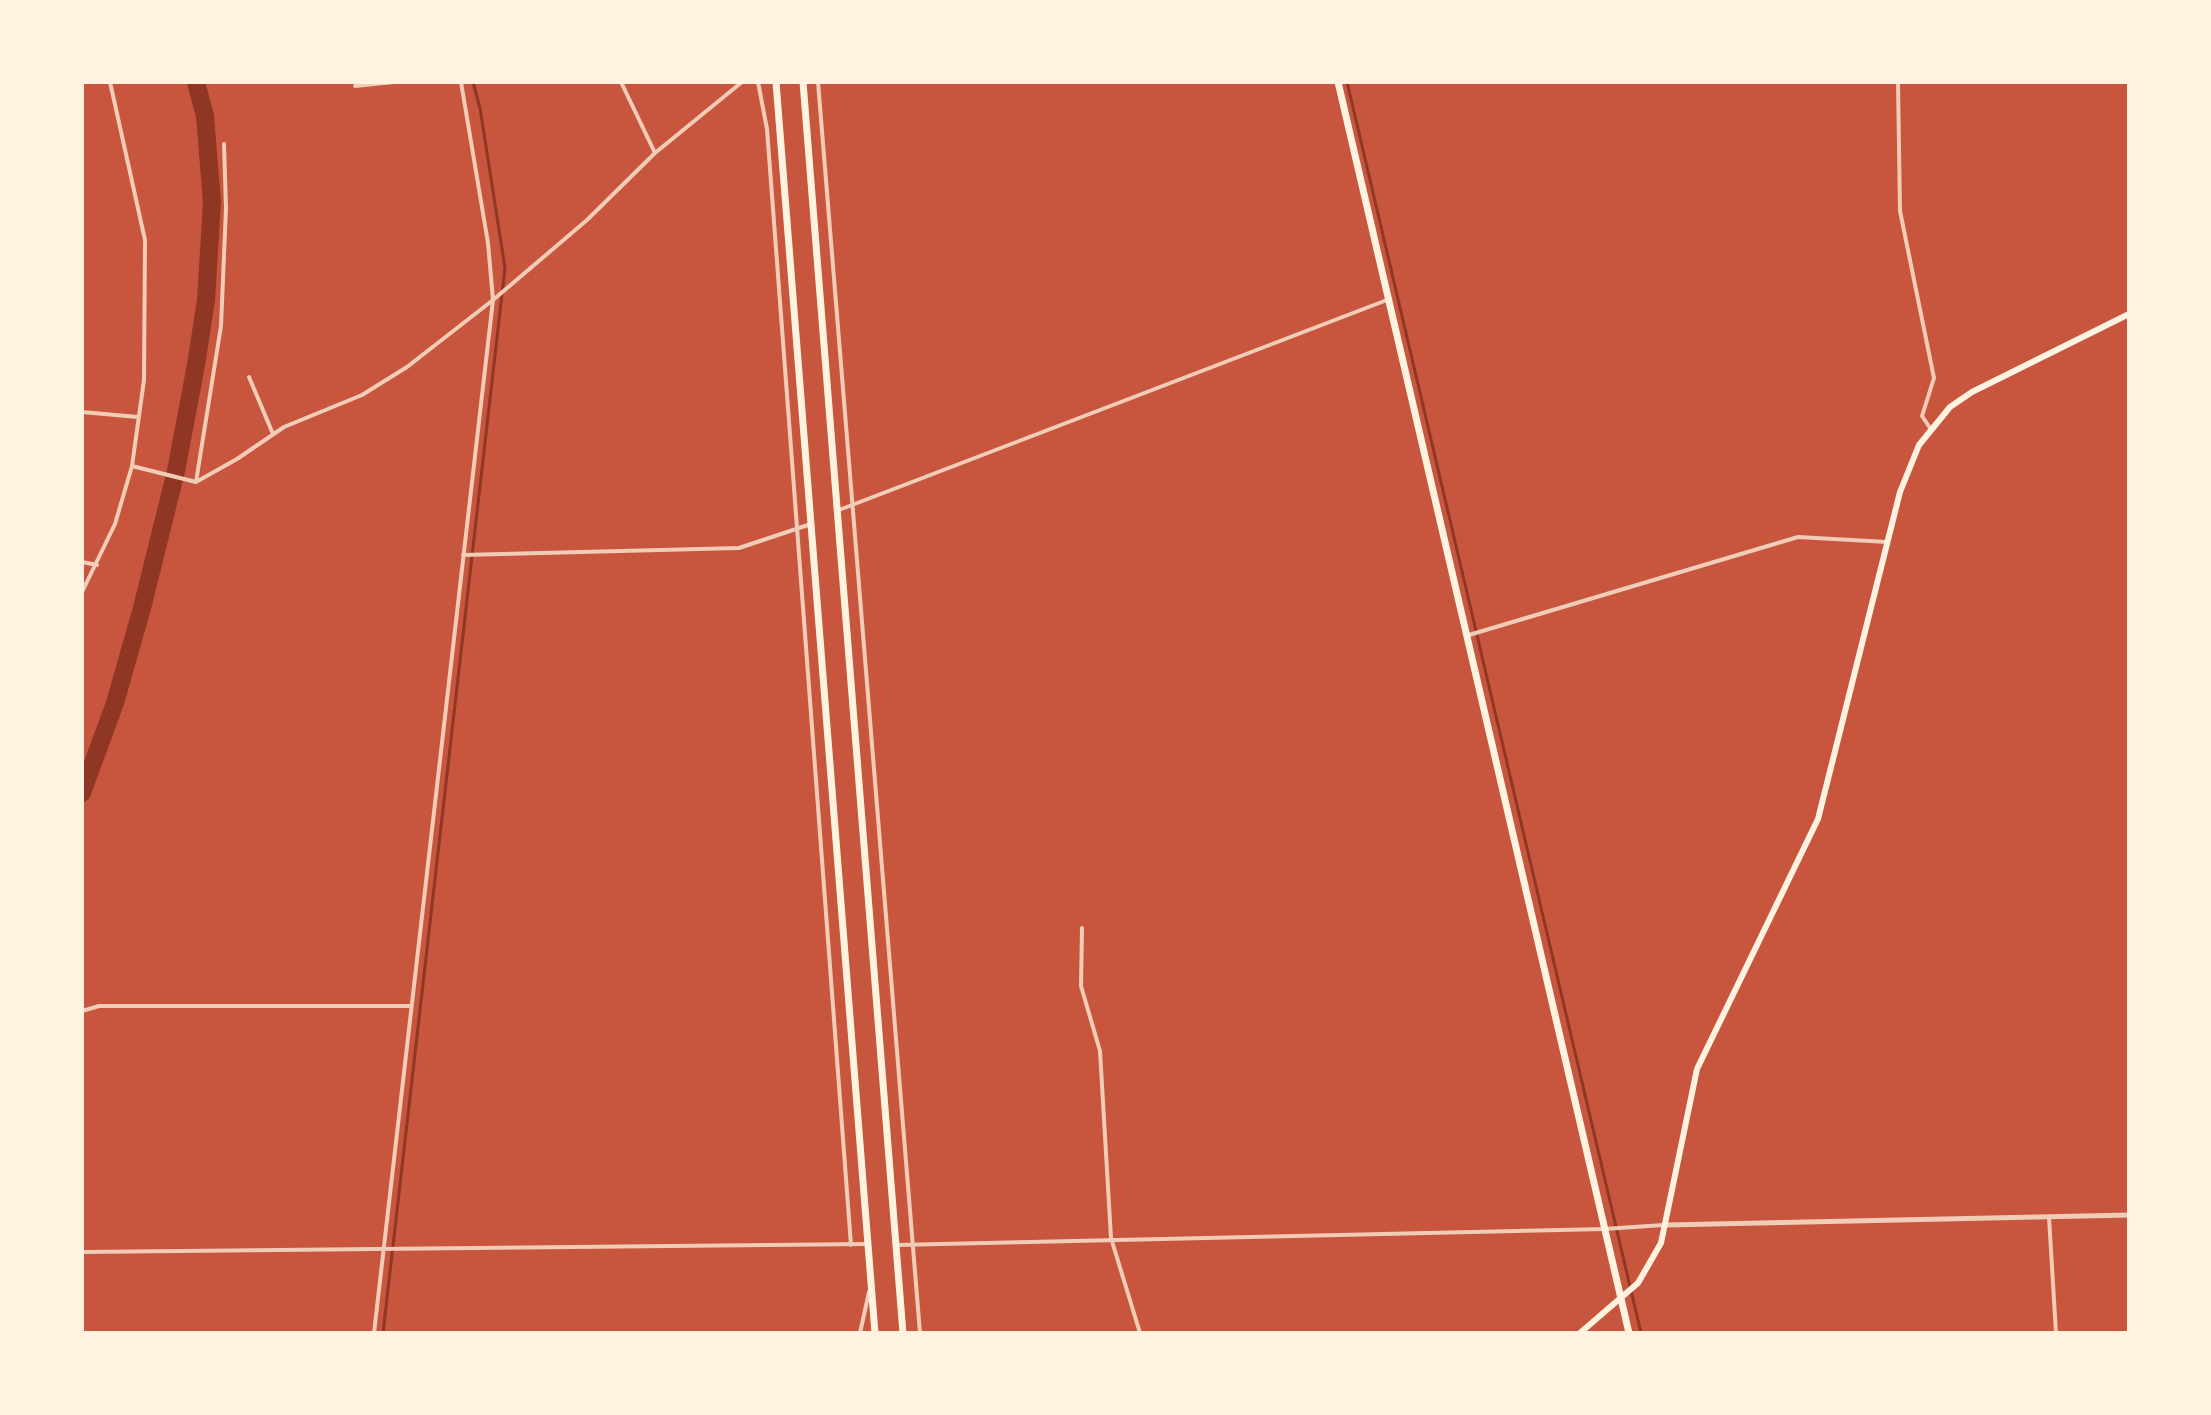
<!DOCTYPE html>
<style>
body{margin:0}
#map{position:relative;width:2211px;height:1415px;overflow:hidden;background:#c8553d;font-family:Inter,sans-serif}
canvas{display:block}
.frame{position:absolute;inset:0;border:84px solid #fff3e0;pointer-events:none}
</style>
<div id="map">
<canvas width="2211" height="1415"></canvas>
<div class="frame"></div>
</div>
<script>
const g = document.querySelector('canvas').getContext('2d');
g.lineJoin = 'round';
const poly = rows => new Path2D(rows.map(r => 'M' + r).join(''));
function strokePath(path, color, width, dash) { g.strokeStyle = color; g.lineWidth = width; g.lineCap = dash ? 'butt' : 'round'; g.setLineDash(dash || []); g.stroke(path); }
strokePath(poly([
 [1347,82,1641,1333],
 [383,1333,505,268,480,108,473,82]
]), '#8f3625', 3);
strokePath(poly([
 [82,793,115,703,142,608,176,471,196,365,206,300,212,202,205,116,196,82]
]), '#8f3625', 18);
strokePath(poly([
 [621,82,655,153],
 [758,82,767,129,851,1245],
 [818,82,920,1333],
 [1898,82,1900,211,1934,378,1922,416,1930,428],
 [355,86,394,82],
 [249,377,273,434],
 [82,412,138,417],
 [132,466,196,482,237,459,284,427,362,395,407,367,493,300,587,220,655,153,742,82],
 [196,482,221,326,226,208,224,144],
 [839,510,1387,300],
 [463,555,739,548,811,524],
 [82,562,97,565],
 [82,592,115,524,132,466,144,380,145,240,110,82],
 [1469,635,1798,537,1887,542],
 [1082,928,1081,986,1100,1051,1111,1238,1140,1333],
 [82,1011,99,1006,410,1006],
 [2049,1217,2056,1333],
 [897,1245,1604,1229,1664,1225],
 [82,1252,867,1244],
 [374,1333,493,300,488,243,461,82],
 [860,1333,869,1292]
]), '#f1ccb7', 4);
strokePath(poly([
 [1667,1225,2129,1215]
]), '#f1ccb7', 5);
strokePath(poly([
 [1580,1333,1638,1283,1661,1243,1697,1069,1818,819,1900,492,1919,445,1950,407,1972,392,2129,314]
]), '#fff3e0', 6);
strokePath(poly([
 [1338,82,1629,1333]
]), '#fff3e0', 7);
strokePath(poly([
 [776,82,875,1333],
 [803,82,903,1333]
]), '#fff3e0', 7);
</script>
